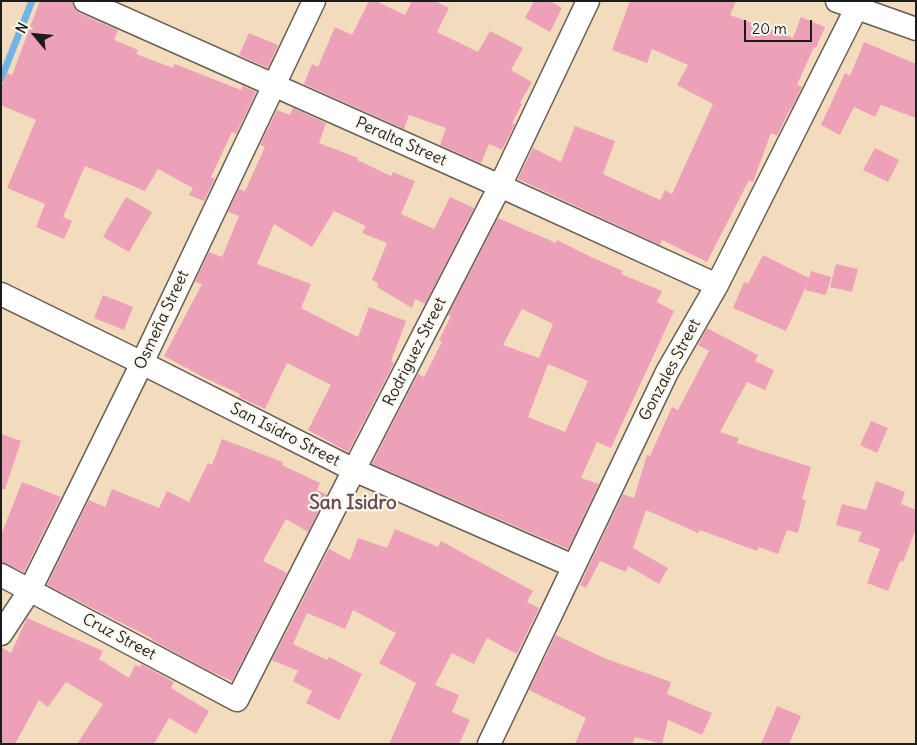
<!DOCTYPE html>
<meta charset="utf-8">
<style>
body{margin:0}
#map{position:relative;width:917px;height:745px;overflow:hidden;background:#f3dcbd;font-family:Delius,sans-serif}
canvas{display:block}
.frame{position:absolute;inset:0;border:2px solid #1c1c1c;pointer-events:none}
.north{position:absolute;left:10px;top:10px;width:50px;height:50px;-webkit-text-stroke:4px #fbf7ec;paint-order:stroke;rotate:298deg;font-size:14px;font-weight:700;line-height:20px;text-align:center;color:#1c1c1c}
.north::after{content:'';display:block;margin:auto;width:18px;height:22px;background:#1c1c1c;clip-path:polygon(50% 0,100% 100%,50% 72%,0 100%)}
.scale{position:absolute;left:744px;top:20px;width:68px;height:22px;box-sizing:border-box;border:2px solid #1c1c1c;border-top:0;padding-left:6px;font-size:15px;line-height:18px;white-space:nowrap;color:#1c1c1c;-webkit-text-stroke:4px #fbf7ec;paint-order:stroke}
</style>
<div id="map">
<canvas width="917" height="745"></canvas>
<div class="frame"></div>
<div class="north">N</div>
<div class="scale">20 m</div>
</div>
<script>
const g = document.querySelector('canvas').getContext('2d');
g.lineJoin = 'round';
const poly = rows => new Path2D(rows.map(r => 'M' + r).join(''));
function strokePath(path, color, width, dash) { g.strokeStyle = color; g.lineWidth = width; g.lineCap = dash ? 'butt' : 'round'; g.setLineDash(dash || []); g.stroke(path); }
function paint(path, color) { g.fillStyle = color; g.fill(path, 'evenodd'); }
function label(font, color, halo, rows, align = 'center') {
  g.font = font + ' Delius,sans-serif'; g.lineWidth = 4.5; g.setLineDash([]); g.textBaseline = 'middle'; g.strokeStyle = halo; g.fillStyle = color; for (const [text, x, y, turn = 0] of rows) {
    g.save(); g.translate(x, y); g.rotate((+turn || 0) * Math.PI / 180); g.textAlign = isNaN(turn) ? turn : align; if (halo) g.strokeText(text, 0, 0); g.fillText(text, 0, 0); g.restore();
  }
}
strokePath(poly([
 [1,79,32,1]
]), '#73b4e7', 7);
paint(poly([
 [40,1,72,1,74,8,79,13,118,30,114,40,138,50,136,54,173,68,175,64,241,90,243,86,256,92,236,134,232,132,211,177,215,179,204,201,189,195,193,188,158,169,145,191,85,166,63,217,72,221,64,239,36,227,45,204,7,188,36,120,1,105,1,88,7,73,12,75],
 [369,1,376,1,405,15,412,1,435,1,449,8,437,32,478,52,490,31,523,48,511,70,532,82,520,103,522,104,512,123,515,124,502,150,489,144,481,163,440,145,446,128,409,115,404,129,304,84,312,64,318,67,335,27,352,35],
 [534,1,550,1,562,8,550,32,525,18],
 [630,1,736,1,730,15,793,38,801,17,825,27,816,48,814,47,797,85,802,87,791,109,790,109,777,136,771,133,753,182,749,180,707,262,662,240,660,245,518,179,533,148,561,162,575,126,615,141,603,174,660,200,665,190,672,194,713,104,677,85,688,65,652,49,647,63,612,50],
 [249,33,278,45,268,68,239,55],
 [864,42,916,64,916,118,881,105,875,117,854,107,840,135,821,125,845,73,850,76],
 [293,108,326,123,319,143,358,158,357,160,391,176,393,172,415,181,401,214,434,229,450,197,474,208,425,304,415,299,412,308,377,287,378,283,372,280,387,243,362,233,366,226,334,211,312,247,274,224,257,264,311,284,301,308,358,337,369,307,406,321,391,361,394,363,348,452,308,430,331,385,287,363,265,409,239,397,240,394,205,378,164,356,202,284,195,282,209,252,222,257,239,216,228,212,239,189,245,191,265,147,260,145,277,110,290,115],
 [875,148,899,160,888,182,863,170],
 [126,197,152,212,129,252,103,237],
 [498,218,556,243,557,240,593,258,623,271,621,274,662,291,657,302,674,311,611,448,597,442,581,478,599,484,568,549,372,464,418,374,424,377,442,342,439,340,451,316,448,315],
 [522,309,553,324,539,358,503,345],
 [548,364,588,381,565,432,528,417],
 [763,255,809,278,811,271,831,277,826,295,805,290,807,284,786,331,733,308,744,282,748,284],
 [836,264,858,269,852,292,830,287],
 [103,295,133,307,124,330,94,318],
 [707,328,758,355,755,361,774,370,765,390,747,382,720,432,739,438,737,443,811,467,802,499,806,500,798,533,787,530,778,554,759,547,757,551,700,530,698,533,646,510,633,548,668,568,659,584,628,566,626,572,600,561,586,588,580,585,623,494,634,498,647,455,650,456,672,407,678,410,709,351,698,345],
 [871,421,888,428,877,453,860,445],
 [1,434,21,441,5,489,1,489],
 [222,439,283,462,282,465,320,483,317,490,327,495,308,532,286,519,263,561,287,573,232,681,208,670,152,640,153,639,47,585,89,500,105,507,112,489,159,508,167,491,189,502,208,463,212,465],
 [876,481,905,492,901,504,916,510,916,529,903,562,900,561,888,591,867,583,880,549,858,541,862,532,836,525,842,504,866,510],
 [22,482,61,497,24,572,1,562,1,535],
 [395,529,438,547,441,541,533,591,527,602,539,608,517,654,487,638,474,664,452,653,435,685,459,695,452,712,470,720,459,744,389,744,416,683,379,663,396,633,353,610,345,629,307,613,293,644,327,660,329,657,362,674,339,720,306,703,312,691,293,681,298,671,272,660,329,549,350,560,358,538,387,548],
 [27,618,103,651,99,659,129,678,135,665,140,667,141,664,174,682,171,688,209,711,196,734,169,718,154,744,77,744,103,704,66,682,48,707,39,700,15,744,1,744,1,647,11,653],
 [556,635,604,658,671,682,667,694,712,713,702,735,668,720,662,744,635,737,632,744,575,744,586,718,529,690],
 [777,706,801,716,789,744,761,744]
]), '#eda1b8');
const minor = poly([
 [85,1,500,186,717,285],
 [837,1,916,29],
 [1,294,142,363,354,470,573,566],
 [1,575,237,700,354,470,500,186,588,1],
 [1,634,30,590,142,363,314,1],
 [489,744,667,372,717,285,860,1]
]);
strokePath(minor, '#675f54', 25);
strokePath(minor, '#fff', 22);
label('16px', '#1c1c1c', '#fbf7ec', [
 ["Peralta Street",401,142,24],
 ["Osmeña Street",162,320,-65],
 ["Rodriguez Street",415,352,-63],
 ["Gonzales Street",670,370,-62],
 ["San Isidro Street",285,435,27],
 ["Cruz Street",119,637,28]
]);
label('bold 19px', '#654b53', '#fbf7ec', [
 ["San Isidro",353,504]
]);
</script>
